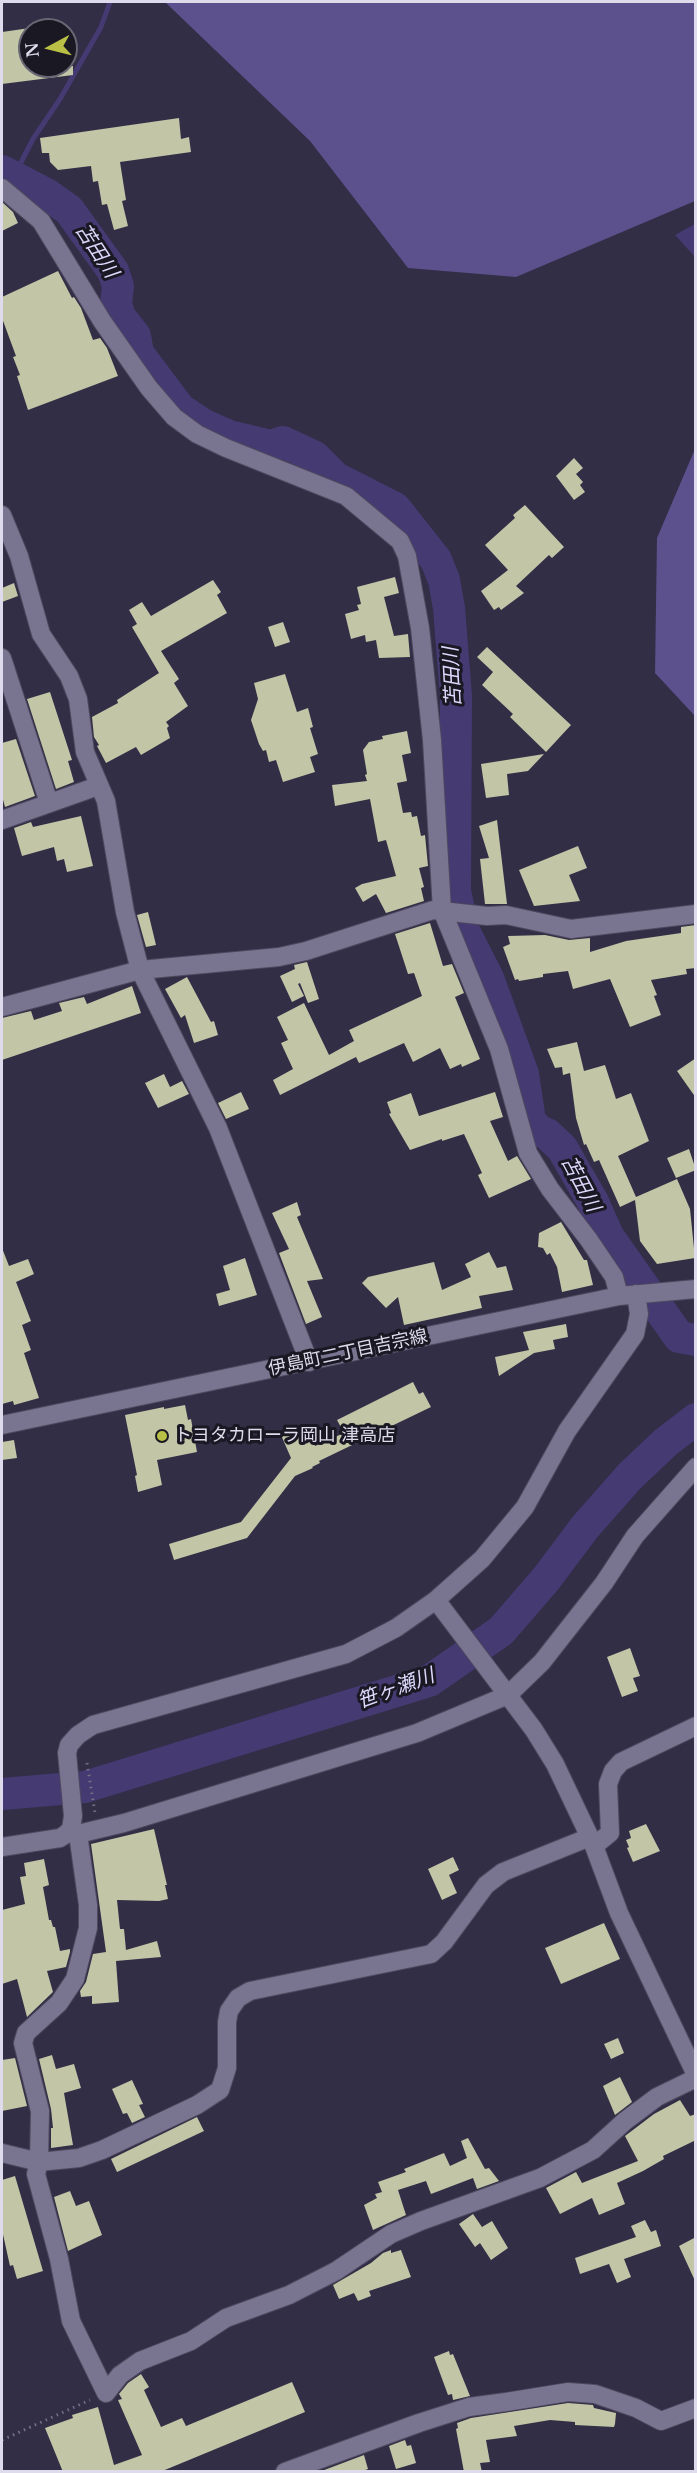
<!DOCTYPE html>
<meta charset="utf-8">
<style>
body{margin:0}
#map{position:relative;width:697px;height:2473px;overflow:hidden;background:#322e46;font-family:"Libre Baskerville",serif}
canvas{display:block}
.frame{position:absolute;inset:0;border:3px solid #dedcec;pointer-events:none}
.north{position:absolute;left:18px;top:18px;width:60px;height:60px;box-sizing:border-box;background:#1a1823;border:2px solid #686673;border-radius:50%;rotate:263deg;font-size:16px;font-weight:700;line-height:24px;text-align:center;color:#dedcec}
.north::after{content:'';display:block;margin:auto;width:21px;height:27px;background:#bac045;clip-path:polygon(50% 0,100% 100%,50% 72%,0 100%)}
</style>
<div id="map">
<canvas width="697" height="2473"></canvas>
<div class="frame"></div>
<div class="north">N</div>
</div>
<script>
const g = document.querySelector('canvas').getContext('2d');
g.lineJoin = 'round';
function paint(path, color) { g.fillStyle = color; g.fill(path, 'evenodd'); }
const poly = rows => new Path2D(rows.map(r => 'M' + r).join(''));
function strokePath(path, color, width, dash) { g.strokeStyle = color; g.lineWidth = width; g.lineCap = dash ? 'butt' : 'round'; g.setLineDash(dash || []); g.stroke(path); }
function label(font, color, halo, rows, align = 'center') {
  g.font = font + ' "Libre Baskerville","Noto Sans JP",serif'; g.lineWidth = 6; g.setLineDash([]); g.textBaseline = 'middle'; g.strokeStyle = halo; g.fillStyle = color; for (const [text, x, y, turn = 0] of rows) {
    g.save(); g.translate(x, y); g.rotate((+turn || 0) * Math.PI / 180); g.textAlign = isNaN(turn) ? turn : align; if (halo) g.strokeText(text, 0, 0); g.fillText(text, 0, 0); g.restore();
  }
}
paint(poly([
 [165,2,695,2,695,201,516,277,408,268,310,141],
 [695,449,695,716,655,673,657,538]
]), '#5c518c');
paint(poly([
 [695,224,695,257,675,235]
]), '#463a73');
strokePath(poly([
 [13,178,33,139,60,99,101,27,110,2]
]), '#463a73', 5);
strokePath(poly([
 [2,171,48,195,69,210,113,271,118,286,116,304,120,317,135,336,138,353,180,409,204,425,229,436,271,446,283,442,315,457,336,478,395,508,436,560,444,580,449,608,456,696,455,891,463,929,488,978,523,1074,530,1121,538,1130,547,1134,562,1148,593,1202,608,1236,679,1337,696,1340],
 [2,1794,85,1787,429,1681,501,1631,546,1579,585,1527,630,1476,666,1442,696,1419]
]), '#463a73', 32);
paint(poly([
 [30,28,30,66,73,66,73,75,2,84,2,32],
 [179,118,181,139,189,137,191,152,120,162,126,200,122,201,128,226,114,230,107,204,102,205,98,181,93,182,91,166,58,170,50,162,49,153,42,153,40,138],
 [2,202,13,212,18,223,2,231],
 [58,271,72,298,74,297,81,308,93,340,100,338,107,348,118,376,28,410,17,376,20,375,13,357,16,356,2,318,2,297],
 [574,458,583,468,576,474,583,482,580,485,585,492,574,500,556,476],
 [525,505,564,547,552,558,549,555,516,586,524,593,501,610,499,607,494,610,481,591,508,570,485,545,515,518,513,515],
 [395,577,399,593,384,597,394,636,408,634,410,657,379,658,376,640,366,642,365,635,351,639,345,614,359,610,357,605,361,604,357,587],
 [213,580,221,592,217,595,227,613,161,651,179,679,174,683,188,706,166,722,169,726,167,728,170,738,141,755,136,747,106,763,97,746,99,745,94,737,92,717,118,703,117,700,159,673,132,627,137,624,129,610,142,602,151,616],
 [14,583,18,596,2,602,2,588],
 [283,622,290,642,275,647,268,627],
 [487,647,571,725,546,752,510,717,513,714,482,685,493,672,477,657],
 [285,674,297,712,308,708,313,727,310,728,318,754,310,757,315,772,283,782,276,760,269,762,266,750,263,751,259,744,251,720,258,699,254,683],
 [50,692,72,760,68,761,74,782,56,789,27,699],
 [407,731,411,753,402,755,407,781,397,783,403,813,411,812,412,817,417,816,421,836,425,835,428,866,419,868,424,887,421,888,424,901,386,913,376,894,363,902,355,888,362,884,396,876,386,840,378,842,370,799,335,806,332,785,367,781,365,775,367,774,363,750,369,742,383,739,382,736],
 [16,739,35,796,5,807,2,796,2,743],
 [544,754,528,771,507,774,509,795,486,798,481,764],
 [81,816,93,866,67,872,64,859,57,861,54,847,22,856,14,828,31,822,33,827],
 [497,820,507,904,485,904,480,859,489,858,479,826],
 [578,846,587,868,569,875,580,901,534,906,519,870],
 [148,912,156,945,146,947,137,915],
 [430,923,443,966,452,964,464,993,455,997,480,1059,462,1067,461,1064,450,1069,440,1048,413,1062,404,1043,359,1063,356,1057,280,1095,273,1080,293,1069,281,1043,288,1040,277,1017,304,1003,329,1055,354,1041,349,1030,422,996,414,973,408,974,395,934],
 [696,925,696,968,686,969,687,974,651,980,657,995,654,996,661,1015,630,1027,610,979,573,989,568,971,543,974,543,977,519,981,518,979,515,980,503,947,510,944,508,936,545,935,569,940,590,938,590,952,626,941,681,933,681,927],
 [307,962,319,999,308,1003,300,983,298,984,304,996,292,1002,280,976,295,969,294,965],
 [187,977,211,1022,214,1021,218,1035,194,1043,185,1015,181,1018,165,989],
 [132,986,141,1013,2,1060,2,1018,31,1011,34,1020,62,1011,59,1003,84,997,87,1004],
 [577,1042,584,1071,605,1065,616,1099,631,1093,649,1141,618,1156,636,1197,677,1179,690,1209,695,1258,657,1264,640,1241,635,1200,620,1207,599,1160,594,1162,586,1144,584,1145,576,1118,570,1073,563,1075,562,1067,555,1068,547,1049],
 [696,1058,696,1098,677,1071],
 [164,1074,170,1087,182,1081,189,1094,158,1108,145,1083],
 [241,1092,249,1109,226,1119,218,1103],
 [495,1092,503,1117,490,1121,508,1161,517,1156,531,1179,489,1198,478,1175,482,1173,464,1134,442,1141,442,1139,410,1150,389,1114,391,1113,387,1102,411,1093,419,1116],
 [689,1149,696,1170,676,1178,667,1158],
 [297,1202,301,1215,297,1217,323,1279,307,1281,322,1317,306,1324,279,1253,289,1249,272,1213],
 [561,1222,584,1260,587,1260,593,1285,562,1292,557,1267,550,1253,547,1255,543,1248,538,1247,539,1233],
 [2,1248,9,1266,28,1259,34,1274,16,1282,31,1321,22,1325,31,1350,24,1353,39,1398,14,1405,13,1401,2,1404],
 [489,1252,497,1268,506,1266,513,1290,479,1296,482,1308,404,1325,398,1297,386,1308,362,1283,368,1277,434,1262,442,1290,471,1277,465,1264],
 [245,1258,257,1295,219,1306,216,1294,230,1290,223,1266],
 [566,1324,568,1337,553,1340,555,1349,534,1353,499,1376,495,1357,529,1350,523,1332],
 [413,1382,419,1394,423,1392,431,1407,319,1461,320,1463,312,1467,313,1468,295,1476,247,1538,174,1560,169,1544,241,1522,291,1458,281,1435,306,1424,315,1446,344,1433,337,1420],
 [185,1405,188,1420,191,1419,197,1452,157,1460,162,1485,138,1492,135,1476,137,1475,125,1415,164,1407,164,1409],
 [14,1440,17,1458,2,1460,2,1442],
 [630,1648,640,1676,633,1678,638,1691,622,1697,607,1657],
 [646,1824,660,1851,633,1862,627,1848,629,1847,626,1840,631,1838,629,1831],
 [154,1829,167,1885,165,1885,168,1899,159,1901,117,1900,120,1929,124,1929,126,1950,157,1941,161,1957,116,1961,119,2002,92,2004,92,1996,81,1997,80,1991,86,1982,93,1954,106,1952,91,1844],
 [453,1857,459,1870,449,1875,457,1893,442,1900,428,1869],
 [44,1859,49,1885,43,1887,49,1920,51,1920,53,1927,55,1927,60,1951,70,1949,70,1952,66,1967,47,1971,53,1992,27,2017,17,1979,2,1984,2,1910,25,1904,20,1877,26,1876,24,1863],
 [604,1923,620,1959,561,1984,545,1948],
 [618,2038,624,2053,611,2059,604,2044],
 [52,2055,56,2069,74,2064,81,2088,64,2093,73,2145,51,2148,51,2128,53,2128,51,2109,39,2059],
 [15,2058,27,2106,2,2111,2,2060],
 [620,2077,632,2102,615,2115,603,2086],
 [132,2080,143,2104,139,2105,145,2117,132,2123,127,2113,123,2114,112,2089],
 [680,2100,690,2116,696,2114,696,2140,663,2156,664,2159,643,2171,617,2183,625,2204,599,2215,592,2198,560,2214,546,2188,576,2172,582,2183,638,2161,625,2136,654,2114],
 [197,2117,204,2131,117,2172,111,2159],
 [468,2138,485,2169,489,2168,499,2181,477,2189,473,2178,431,2194,426,2181,398,2190,406,2215,373,2230,364,2205,377,2198,375,2194,382,2192,378,2182,406,2172,404,2169,444,2153,450,2166,467,2158,461,2141],
 [15,2176,43,2271,17,2279,13,2265,10,2266,2,2230,2,2180],
 [70,2191,76,2206,89,2201,102,2235,68,2251,54,2197],
 [473,2214,482,2227,492,2221,508,2248,491,2260,480,2243,475,2247,459,2224],
 [645,2220,651,2232,656,2230,661,2246,624,2259,631,2277,617,2283,609,2264,580,2274,575,2258,636,2237,631,2226],
 [696,2237,696,2283,679,2246],
 [391,2250,391,2253,401,2250,411,2277,369,2291,371,2296,358,2301,354,2293,339,2299,333,2285,371,2263,383,2253],
 [449,2351,450,2355,453,2354,470,2396,453,2400,452,2394,448,2395,434,2357],
 [141,2374,149,2387,144,2390,161,2427,182,2418,186,2426,292,2382,305,2412,160,2472,63,2472,45,2428,73,2418,72,2415,98,2407,114,2465,142,2455,118,2400,122,2399,119,2394,128,2383],
 [568,2403,593,2405,594,2408,616,2413,615,2424,614,2427,575,2425,575,2422,550,2420,514,2426,517,2436,486,2440,490,2462,480,2463,482,2472,464,2472,456,2429,458,2428,457,2423,471,2418],
 [405,2440,407,2446,411,2445,416,2463,396,2469,389,2446],
 [364,2455,368,2469,360,2472,319,2472]
]), '#c2c5a6');
const minor = poly([
 [2,188,41,221,102,321,149,388,174,417,197,434,226,448,346,496,400,541,407,556,420,628,432,740,442,910,499,1049,528,1153,550,1189,589,1240,614,1277,619,1296],
 [2,515,19,556,41,634,69,676,78,699,85,752,106,801,125,912,140,970,218,1128,309,1362],
 [2,658,49,803],
 [2,820,98,786],
 [2,1007,140,970,279,957,306,951,433,910,487,916,506,915,571,929,696,914],
 [2,1425,619,1296,696,1289],
 [436,1600,534,1730,555,1764,594,1846,619,1913,696,2075],
 [71,1829,78,1834,124,1823,417,1733,508,1695,542,1662,604,1583,635,1536,696,1467],
 [78,1834,88,1905,88,1928,75,1979,59,2003,26,2033,23,2043,40,2111,39,2162,36,2174,59,2259,71,2321,106,2393,120,2375,140,2361,191,2341,226,2318,289,2295,336,2271,391,2234,421,2221,540,2178,593,2150,625,2121,657,2097,696,2078],
 [594,1846,610,1833,608,1784,613,1771,621,1762,696,1726],
 [2,1847,60,1838,66,1834,71,1829,73,1816,67,1753,69,1745,78,1735,93,1725,346,1654,396,1628,436,1600,482,1559,525,1507,567,1431,635,1334,639,1314,636,1294],
 [2,2153,39,2162,79,2158,102,2150,197,2105,220,2090,227,2068,227,2022,229,2011,238,1998,250,1991,431,1954,444,1942,486,1885,503,1872,590,1837],
 [285,2472,419,2423,469,2407,506,2402,568,2392,595,2394,636,2408,661,2421,696,2408]
]);
strokePath(minor, '#4d495e', 20);
strokePath(poly([
 [87,1763,95,1813],
 [2,2440,90,2400]
]), '#747186', 3, [1.5, 4.5]);
strokePath(minor, '#797591', 18);
for (const [x, y, r, color] of [
 [162,1436,6,"#bac045"]
]) { const dot = new Path2D(); dot.arc(x, y, r, 0, 2 * Math.PI); g.fillStyle = color; g.fill(dot); strokePath(dot, '#1a1823', 2); }
label('18px', '#dedcec', '#1a1823', [
 ["伊島町二丁目吉宗線",348,1353,-12]
]);
label('18px', '#dedcec', '#1a1823', [
 ["トヨタカローラ岡山 津高店",174,1436]
], 'left');
label('italic 20px', '#ddd9fd', '#1a1823', [
 ["苫田川",96,251,57],
 ["苫田川",453,677,-93],
 ["苫田川",580,1184,62],
 ["笹ヶ瀬川",396,1689,-20]
]);
</script>
